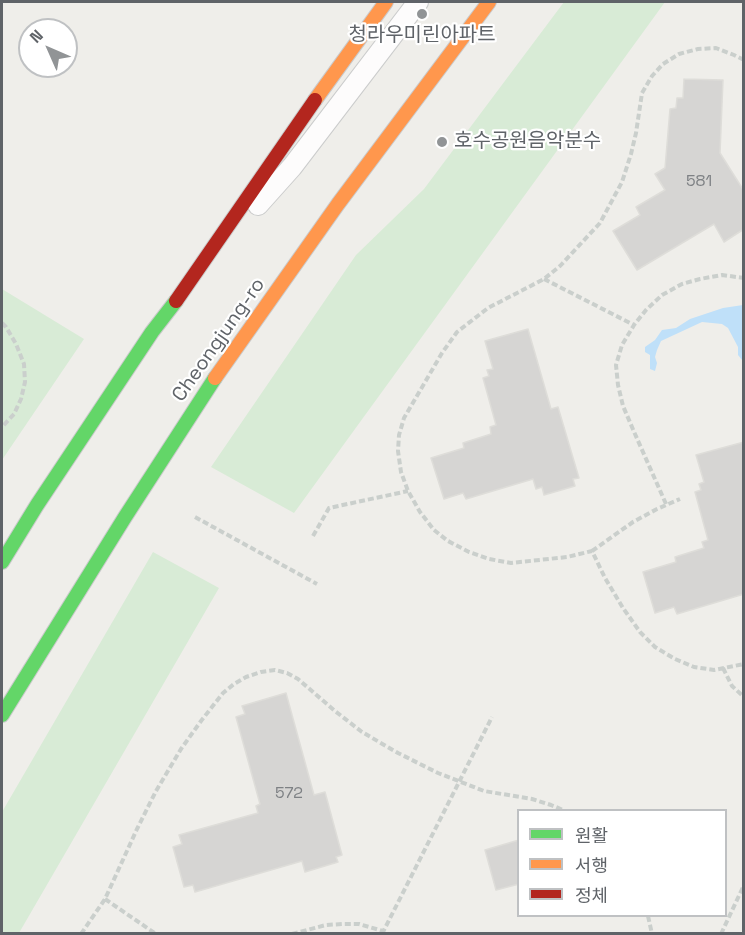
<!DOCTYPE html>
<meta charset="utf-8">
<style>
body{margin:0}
#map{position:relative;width:745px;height:935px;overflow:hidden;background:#efeeea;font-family:"Space Grotesk","Noto Sans KR",sans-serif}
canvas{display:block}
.frame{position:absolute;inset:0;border:3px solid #5f6368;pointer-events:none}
.legend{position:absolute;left:517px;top:809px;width:210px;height:108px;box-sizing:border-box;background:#fff;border:2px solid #bfc1c3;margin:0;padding:8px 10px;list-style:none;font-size:18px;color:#5f6368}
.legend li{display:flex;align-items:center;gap:12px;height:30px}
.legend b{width:30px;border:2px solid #bfc1c3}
.north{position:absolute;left:18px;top:18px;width:60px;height:60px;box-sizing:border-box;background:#fff;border:2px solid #bfc1c3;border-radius:50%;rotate:315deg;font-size:16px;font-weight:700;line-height:24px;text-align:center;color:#5f6368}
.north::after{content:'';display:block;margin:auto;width:21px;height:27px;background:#919496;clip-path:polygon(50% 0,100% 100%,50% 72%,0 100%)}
</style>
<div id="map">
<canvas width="745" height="935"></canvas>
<div class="frame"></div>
<ul class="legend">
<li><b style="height:8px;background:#63d668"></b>원활</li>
<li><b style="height:8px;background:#ff974d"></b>서행</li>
<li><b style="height:8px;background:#b3261e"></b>정체</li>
</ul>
<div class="north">N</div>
</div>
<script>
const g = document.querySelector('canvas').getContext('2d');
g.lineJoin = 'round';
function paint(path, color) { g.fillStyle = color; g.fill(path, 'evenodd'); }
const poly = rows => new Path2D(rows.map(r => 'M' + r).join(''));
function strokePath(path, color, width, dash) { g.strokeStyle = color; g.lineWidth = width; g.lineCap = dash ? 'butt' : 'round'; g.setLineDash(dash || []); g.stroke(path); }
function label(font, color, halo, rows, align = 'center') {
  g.font = font + ' "Space Grotesk","Noto Sans KR",sans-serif'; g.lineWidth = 4.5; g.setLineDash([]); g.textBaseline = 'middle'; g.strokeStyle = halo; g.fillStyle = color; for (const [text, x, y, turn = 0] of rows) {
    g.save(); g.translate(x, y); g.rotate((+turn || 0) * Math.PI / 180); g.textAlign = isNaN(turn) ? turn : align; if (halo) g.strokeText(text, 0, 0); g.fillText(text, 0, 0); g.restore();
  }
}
paint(poly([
 [564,2,665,2,294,513,211,467,356,255,424,189],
 [2,289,84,339,2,460],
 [153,552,219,588,19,933,2,933,2,812]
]), '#d8ebd6');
paint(poly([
 [743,305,744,358,742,360,738,355,738,347,728,328,722,324,702,322,661,341,657,350,655,357,657,363,655,371,650,369,650,355,645,352,645,347,655,340,662,330,676,328,690,319,723,308]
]), '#bfe0f9');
const building = poly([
 [684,79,723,80,720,153,744,191,744,229,724,242,714,224,637,270,613,231,640,215,636,207,665,190,655,174,665,168,670,109,676,108,677,98,683,98,684,79],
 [528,329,551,409,558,407,579,478,573,479,575,486,544,495,542,487,536,489,533,479,466,499,463,493,444,499,431,458,464,448,463,443,491,434,490,427,496,425,483,378,489,376,487,370,493,369,485,341,528,329],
 [744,442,744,594,677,614,674,607,655,613,643,572,676,562,675,557,704,548,702,542,708,540,695,492,701,490,699,484,704,482,696,455,744,442],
 [286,693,314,795,325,792,342,855,336,857,338,862,305,872,302,861,195,892,193,885,184,887,173,847,182,844,179,835,258,813,256,806,260,804,236,717,245,714,242,706,286,693],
 [519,840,519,884,496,890,485,850,519,840]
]);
paint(building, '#d6d5d3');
strokePath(building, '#deddd9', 1.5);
const lane = poly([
 [258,205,292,167,418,2]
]);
const fast = poly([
 [2,562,37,505,152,332,176,301],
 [2,715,125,517,215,378]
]);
const slow = poly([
 [315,100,386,2],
 [215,378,338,204,489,2]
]);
const jam = poly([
 [176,301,315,100]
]);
strokePath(lane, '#cbcccc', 22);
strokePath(fast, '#cacacb', 16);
strokePath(slow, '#cacacb', 16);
strokePath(jam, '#cacacb', 16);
strokePath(poly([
 [744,60,734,55,716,48,698,49,679,54,663,64,652,76,642,93,636,133,631,154,622,182,600,223,560,266,544,279,488,308,457,332,442,353,404,418,399,435,398,451,401,472,408,491,420,512,434,530,448,541,469,552,489,559,511,563,567,557,592,551,605,578,623,608,640,632,655,647,675,659,694,667,714,670,744,664],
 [544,279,634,325],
 [2,323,6,327,16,344,24,364,25,382,21,399,14,414,2,427],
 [666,504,635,434,623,406,618,385,616,365,622,345,634,325,646,310,662,295,682,284,700,279,722,275,744,278],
 [195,517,317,584],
 [313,536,329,508,408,491],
 [592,551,633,522,657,509,680,499],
 [723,668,732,686,744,697],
 [105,899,156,934],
 [648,916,652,934],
 [81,934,105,899,137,829,156,791,181,749,201,721,223,693,234,684,246,677,261,672,275,670,287,673,298,679,335,711,362,732,398,753,438,773,484,791,532,799,551,805,563,810],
 [292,934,326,925,342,924,359,924,383,931],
 [382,934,492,717],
 [721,934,744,885]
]), '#cacfcc', 4, [6, 3]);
strokePath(lane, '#fdfcfc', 20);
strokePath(fast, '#63d668', 14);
strokePath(slow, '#ff974d', 14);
strokePath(jam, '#b3261e', 14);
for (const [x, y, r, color] of [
 [422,14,6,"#919496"],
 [442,142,6,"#919496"]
]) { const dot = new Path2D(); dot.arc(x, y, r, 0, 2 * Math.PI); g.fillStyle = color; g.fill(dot); strokePath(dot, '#fff', 2); }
label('16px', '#7e8184', null, [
 ["581",699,182],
 ["572",289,794]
]);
label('20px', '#5f6368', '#fff', [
 ["청라우미린아파트",422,36],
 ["호수공원음악분수",454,142,"left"]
]);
label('20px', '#5f6368', '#fff', [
 ["Cheongjung-ro",219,340,-55]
]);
</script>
